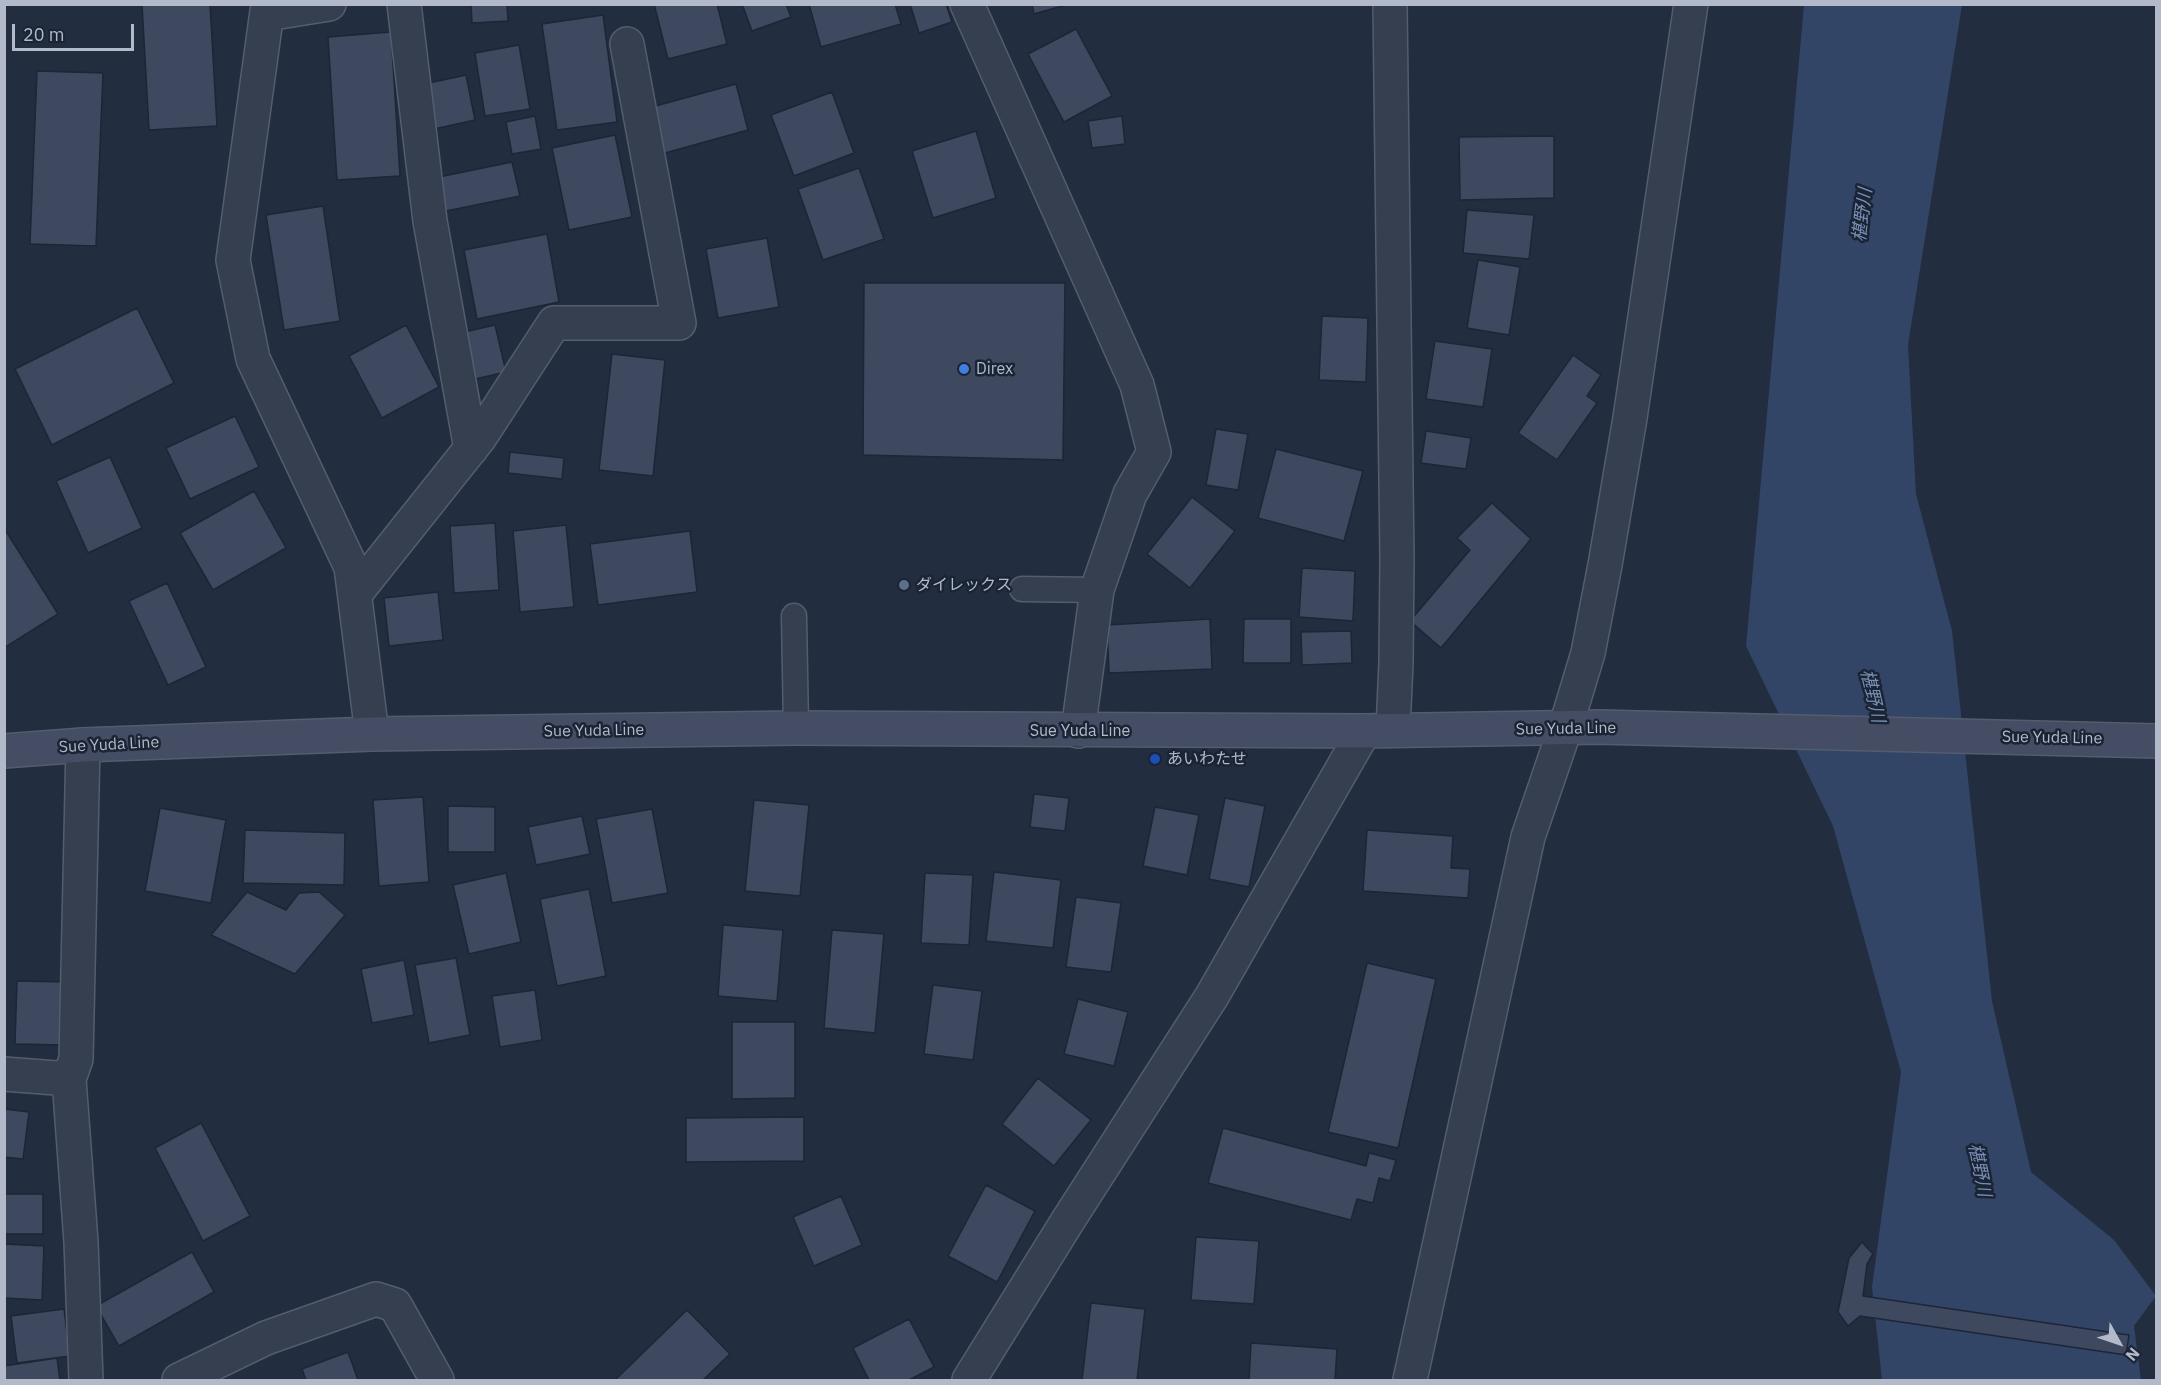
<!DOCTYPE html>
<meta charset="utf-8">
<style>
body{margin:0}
#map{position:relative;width:2161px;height:1385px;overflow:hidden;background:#222d3f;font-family:"IBM Plex Sans",sans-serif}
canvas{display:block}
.frame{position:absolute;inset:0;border:6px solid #b2baca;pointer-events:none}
.north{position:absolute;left:2089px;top:1313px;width:60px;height:60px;-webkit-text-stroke:4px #1b2434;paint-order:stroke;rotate:130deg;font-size:16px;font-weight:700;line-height:24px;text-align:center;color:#b2baca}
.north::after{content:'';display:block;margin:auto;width:21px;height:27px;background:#b2baca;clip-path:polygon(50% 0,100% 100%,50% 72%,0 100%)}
.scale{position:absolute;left:12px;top:24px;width:122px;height:27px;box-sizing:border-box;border:3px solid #b2baca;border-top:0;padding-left:8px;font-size:18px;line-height:21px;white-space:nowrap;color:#b2baca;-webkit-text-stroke:4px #1b2434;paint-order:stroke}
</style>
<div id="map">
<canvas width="2161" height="1385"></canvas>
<div class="frame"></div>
<div class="north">N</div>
<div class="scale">20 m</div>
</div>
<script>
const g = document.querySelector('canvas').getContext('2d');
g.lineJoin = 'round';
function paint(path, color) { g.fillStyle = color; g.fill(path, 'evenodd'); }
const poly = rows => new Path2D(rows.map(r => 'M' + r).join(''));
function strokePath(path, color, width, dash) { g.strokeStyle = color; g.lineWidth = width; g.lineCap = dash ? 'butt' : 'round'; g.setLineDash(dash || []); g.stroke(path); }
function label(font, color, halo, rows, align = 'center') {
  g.font = font + ' "IBM Plex Sans","Noto Sans JP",sans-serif'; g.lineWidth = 5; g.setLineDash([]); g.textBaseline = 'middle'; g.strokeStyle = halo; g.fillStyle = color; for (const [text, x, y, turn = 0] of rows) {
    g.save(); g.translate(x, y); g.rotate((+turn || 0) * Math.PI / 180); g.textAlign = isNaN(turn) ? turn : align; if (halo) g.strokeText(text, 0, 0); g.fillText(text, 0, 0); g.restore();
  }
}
paint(poly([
 [1804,5,1962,5,1908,345,1916,494,1952,631,1992,1001,2031,1172,2114,1240,2156,1296,2134,1326,2141,1380,1882,1380,1872,1287,1901,1072,1833,826,1746,646]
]), '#324566');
const building = poly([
 [142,4,210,4,217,126,149,130,142,4],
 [471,4,507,4,508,21,472,23,471,4],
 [654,4,717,4,727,44,668,59,654,4],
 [742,4,786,4,791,17,752,31,742,4],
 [809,4,895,4,901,24,821,47,809,4],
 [910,4,946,4,952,22,919,33,910,4],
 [1032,4,1069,4,1034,14,1032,4],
 [603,15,617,122,557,130,542,24,603,15],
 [1076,29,1112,96,1064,122,1028,54,1076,29],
 [391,32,400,176,337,180,328,37,391,32],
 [519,45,530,109,485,116,475,53,519,45],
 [37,71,103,73,96,246,30,244,37,71],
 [466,75,475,120,425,131,415,86,466,75],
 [736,84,748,130,665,153,652,107,736,84],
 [832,92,854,153,794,176,771,115,832,92],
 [535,116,541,149,512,154,506,122,535,116],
 [1122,116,1125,144,1092,148,1088,121,1122,116],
 [976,131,996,198,933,218,912,151,976,131],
 [615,135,632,217,569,230,552,148,615,135],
 [1554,136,1554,198,1460,200,1459,137,1554,136],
 [512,162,520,196,446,211,439,177,512,162],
 [859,168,884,239,823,260,798,189,859,168],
 [323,206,340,321,284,330,266,215,323,206],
 [1467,210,1534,215,1529,259,1463,253,1467,210],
 [547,234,559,302,477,319,464,250,547,234],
 [767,238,779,307,718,318,706,249,767,238],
 [1478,260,1520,267,1509,335,1467,328,1478,260],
 [864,283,1065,283,1063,460,863,455,864,283],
 [137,308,174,383,52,445,15,369,137,308],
 [1322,316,1368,318,1366,382,1319,380,1322,316],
 [406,325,439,387,382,418,349,356,406,325],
 [495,325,506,372,471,380,460,333,495,325],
 [1435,341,1492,349,1483,407,1426,399,1435,341],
 [612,354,665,360,653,476,599,470,612,354],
 [1573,355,1601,375,1587,396,1597,403,1557,460,1518,433,1573,355],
 [235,416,259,467,190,499,166,448,235,416],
 [1216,429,1248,434,1238,490,1206,485,1216,429],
 [1426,431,1471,438,1466,469,1421,463,1426,431],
 [1276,449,1363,471,1344,541,1258,518,1276,449],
 [510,452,564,458,562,479,508,473,510,452],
 [110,457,142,528,88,553,56,481,110,457],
 [254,491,286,548,213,590,180,533,254,491],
 [1192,497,1235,531,1190,588,1147,554,1192,497],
 [1492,503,1531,539,1441,648,1410,621,1470,550,1457,538,1492,503],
 [495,523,499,590,454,593,450,526,495,523],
 [566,525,574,607,520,612,513,531,566,525],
 [4,528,58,614,4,648,4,528],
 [690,531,697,592,598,605,590,544,690,531],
 [1302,568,1355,571,1353,621,1299,617,1302,568],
 [167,583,206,667,168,685,129,601,167,583],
 [438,592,443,640,389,646,384,598,438,592],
 [1210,619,1212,669,1109,673,1107,625,1210,619],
 [1244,619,1291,619,1291,663,1243,663,1244,619],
 [1351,631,1352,663,1302,665,1301,632,1351,631],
 [1034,794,1069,798,1065,831,1030,827,1034,794],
 [423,797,429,882,379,886,373,800,423,797],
 [1225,798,1265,806,1249,887,1209,879,1225,798],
 [754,800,809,805,800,896,745,891,754,800],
 [448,806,495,807,495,852,448,852,448,806],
 [1155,807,1199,815,1187,875,1143,866,1155,807],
 [160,808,226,820,211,903,145,891,160,808],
 [652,809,668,893,612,903,596,819,652,809],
 [582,816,590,854,536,865,528,827,582,816],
 [245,830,345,833,344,885,243,883,245,830],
 [1367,830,1453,836,1451,868,1470,869,1468,898,1363,891,1367,830],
 [994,872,1061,880,1053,948,986,941,994,872],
 [506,873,521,942,469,954,453,885,506,873],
 [925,873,973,875,969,945,921,943,925,873],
 [589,889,606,976,557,986,540,899,589,889],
 [247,892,286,910,299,893,319,892,345,915,295,974,211,935,247,892],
 [1076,897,1121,903,1111,972,1066,967,1076,897],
 [723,925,783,930,777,1001,718,996,723,925],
 [832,930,884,934,875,1033,824,1028,832,930],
 [456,958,470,1035,429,1043,415,965,456,958],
 [404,960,414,1015,372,1023,361,969,404,960],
 [1367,963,1436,979,1398,1148,1328,1132,1367,963],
 [17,981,67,982,66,1045,15,1044,17,981],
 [933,985,982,991,973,1060,924,1054,933,985],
 [535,990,542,1040,500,1047,492,996,535,990],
 [1078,999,1128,1012,1114,1066,1064,1054,1078,999],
 [732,1022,795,1022,795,1098,732,1099,732,1022],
 [1038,1078,1091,1120,1054,1166,1002,1124,1038,1078],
 [4,1109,29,1112,23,1159,4,1157,4,1109],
 [804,1117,804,1161,686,1162,686,1118,804,1117],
 [201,1123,250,1216,203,1241,155,1148,201,1123],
 [1223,1128,1366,1166,1369,1153,1396,1160,1390,1181,1379,1178,1373,1203,1357,1199,1351,1220,1208,1183,1223,1128],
 [986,1185,1035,1211,997,1282,948,1256,986,1185],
 [4,1194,43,1194,43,1234,4,1234,4,1194],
 [841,1196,862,1245,814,1266,793,1217,841,1196],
 [1196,1237,1259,1241,1254,1304,1191,1300,1196,1237],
 [1862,1242,1873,1254,1867,1264,1863,1296,2129,1335,2126,1355,1860,1316,1848,1326,1838,1312,1849,1258,1862,1242],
 [4,1244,44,1246,42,1300,4,1298,4,1244],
 [192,1252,214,1292,119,1346,96,1306,192,1252],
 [1091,1303,1145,1309,1137,1380,1082,1380,1091,1303],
 [64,1309,70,1356,17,1363,11,1316,64,1309],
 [687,1310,730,1354,703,1380,615,1380,687,1310],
 [909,1319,934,1367,909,1380,869,1380,853,1348,909,1319],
 [1251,1343,1337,1349,1335,1380,1249,1380,1251,1343],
 [348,1352,358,1380,306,1380,302,1369,348,1352],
 [57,1358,60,1380,4,1380,4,1366,57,1358]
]);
paint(building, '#3e4960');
strokePath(building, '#1d2636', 1.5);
const service = poly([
 [1022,589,1097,590],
 [794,616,796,728]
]);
const minor = poly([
 [268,4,233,260,253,359,351,567,372,734],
 [404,4,430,221,471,449],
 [967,4,1137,385,1154,452,1130,494,1097,590,1078,731],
 [1390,4,1397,560,1396,663,1393,730],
 [267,14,329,4],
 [355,594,480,437,554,323,679,323,627,44],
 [83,745,76,1059,69,1079,81,1242,86,1380],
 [4,1074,69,1079],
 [179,1380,266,1338,376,1299,395,1305,437,1380],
 [969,1380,1067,1222,1212,996,1364,731],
 [1410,1380,1528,837,1565,729,1588,653,1605,565,1630,418,1691,4]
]);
const secondary = poly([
 [4,751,83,745,372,734,796,728,1364,731,1599,727,2156,741]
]);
strokePath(service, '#545d6d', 27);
strokePath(minor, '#545d6d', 36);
strokePath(secondary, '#545d6d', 36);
strokePath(service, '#363f4f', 24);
strokePath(minor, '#363f4f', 33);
strokePath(secondary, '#444d63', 33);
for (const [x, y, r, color] of [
 [964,369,6,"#3f7fe0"],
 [904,585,6,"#5c6f8a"],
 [1155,759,6,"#1a4fb4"]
]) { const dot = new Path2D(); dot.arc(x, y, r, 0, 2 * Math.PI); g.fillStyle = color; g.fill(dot); strokePath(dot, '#1b2434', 2); }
label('16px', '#b2baca', '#1b2434', [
 ["Direx",976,369],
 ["ダイレックス",916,585],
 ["あいわたせ",1167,759]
], 'left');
label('16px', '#b2baca', '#1b2434', [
 ["Sue Yuda Line",1566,729,-1],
 ["Sue Yuda Line",594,731,-1],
 ["Sue Yuda Line",1080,731],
 ["Sue Yuda Line",2052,738,1],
 ["Sue Yuda Line",109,745,-3]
]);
label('italic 18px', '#778eb4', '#1b2434', [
 ["椹野川",1863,215,-83],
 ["椹野川",1872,696,77],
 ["椹野川",1979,1170,79]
]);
</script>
